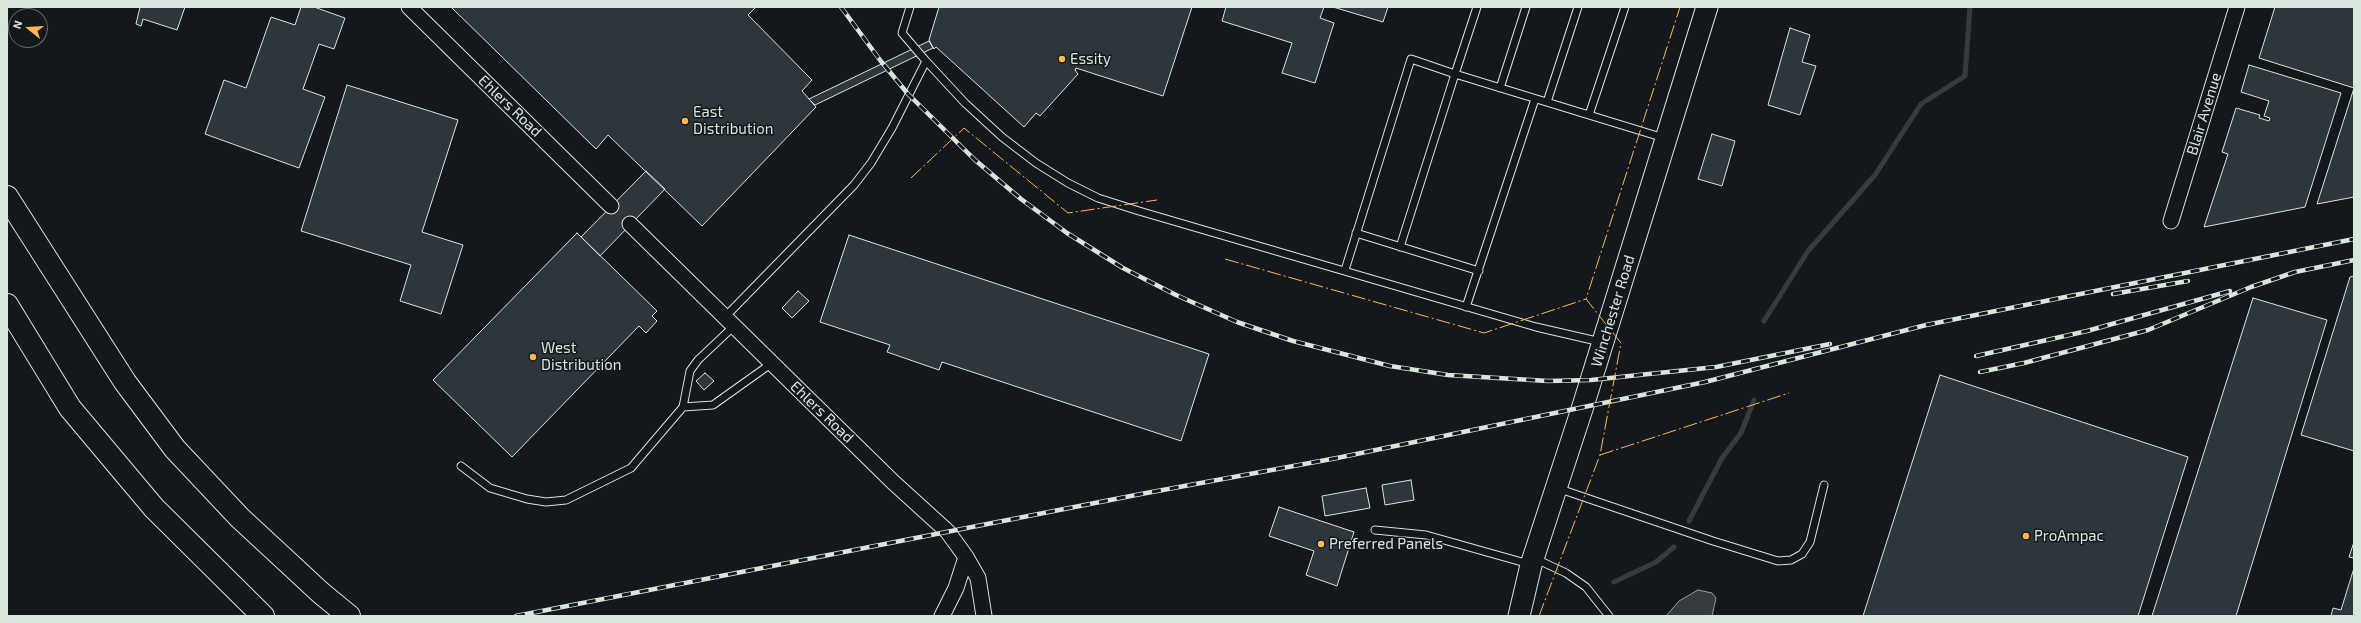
<!DOCTYPE html>
<style>
body{margin:0}
#map{position:relative;width:2361px;height:623px;overflow:hidden;background:#14181c;font-family:"Exo 2",sans-serif}
canvas{display:block}
.frame{position:absolute;inset:0;border:8px solid #d8e6dc;pointer-events:none}
.north{position:absolute;left:8px;top:8px;width:40px;height:40px;box-sizing:border-box;background:#14181c;border:1px solid #626a69;border-radius:50%;rotate:288deg;font-size:11px;font-weight:700;line-height:16px;text-align:center;color:#d8e6dc}
.north::after{content:'';display:block;margin:auto;width:14px;height:18px;background:#ffb74d;clip-path:polygon(50% 0,100% 100%,50% 72%,0 100%)}
</style>
<div id="map">
<canvas width="2361" height="623"></canvas>
<div class="frame"></div>
<div class="north">N</div>
</div>
<script>
const g = document.querySelector('canvas').getContext('2d');
g.lineJoin = 'round';
function paint(path, color) { g.fillStyle = color; g.fill(path, 'evenodd'); }
const poly = rows => new Path2D(rows.map(r => 'M' + r).join(''));
function strokePath(path, color, width, dash) { g.strokeStyle = color; g.lineWidth = width; g.lineCap = dash ? 'butt' : 'round'; g.setLineDash(dash || []); g.stroke(path); }
function label(font, color, halo, rows, align = 'center') {
  g.font = font + ' "Exo 2",sans-serif'; g.lineWidth = 3; g.setLineDash([]); g.textBaseline = 'middle'; g.strokeStyle = halo; g.fillStyle = color; for (const [text, x, y, turn = 0] of rows) {
    g.save(); g.translate(x, y); g.rotate((+turn || 0) * Math.PI / 180); g.textAlign = isNaN(turn) ? turn : align; if (halo) g.strokeText(text, 0, 0); g.fillText(text, 0, 0); g.restore();
  }
}
const water = poly([
 [1698,590,1712,593,1716,598,1712,616,1666,616,1679,601,1698,590]
]);
paint(water, '#363b3e');
strokePath(water, '#939e99', 1);
strokePath(poly([
 [1764,321,1808,251,1875,175,1921,104,1965,76,1970,7],
 [1689,521,1722,458,1741,433,1754,400],
 [1614,582,1656,562,1674,547]
]), '#363b3e', 5);
const building = poly([
 [140,7,185,7,177,30,143,19,141,26,136,24,140,7],
 [301,7,314,7,345,18,334,49,319,44,303,89,325,97,299,168,205,134,224,80,246,88,271,17,295,25,301,7],
 [451,7,756,7,748,15,812,80,802,91,816,107,702,226,608,135,596,149,451,7],
 [939,7,1192,7,1163,96,1076,68,1075,70,1078,74,1040,116,1036,113,1024,127,936,47,934,49,929,40,939,7],
 [1226,7,1324,7,1320,18,1334,23,1315,83,1282,73,1292,43,1222,21,1226,7],
 [1333,7,1388,7,1383,22,1333,7],
 [2275,7,2354,7,2354,197,2317,204,2354,88,2259,58,2275,7],
 [1790,28,1810,35,1802,62,1816,66,1800,115,1768,105,1790,28],
 [929,41,933,48,815,105,809,99,929,41],
 [2249,65,2341,93,2305,207,2204,227,2228,154,2222,152,2236,108,2260,115,2259,118,2269,121,2270,118,2264,116,2269,101,2241,92,2249,65],
 [347,85,458,120,422,232,463,245,441,314,400,301,411,265,301,231,347,85],
 [1712,134,1735,141,1722,186,1698,179,1712,134],
 [646,171,665,189,600,256,581,237,646,171],
 [577,233,657,311,652,316,657,321,646,333,639,326,512,457,433,380,577,233],
 [849,235,1209,354,1181,441,942,362,939,370,887,352,890,345,820,322,849,235],
 [2354,276,2354,451,2301,435,2350,277,2354,276],
 [798,291,809,301,792,318,782,308,798,291],
 [2253,298,2327,320,2236,616,2152,616,2253,298],
 [705,373,714,381,704,390,696,381,705,373],
 [1940,375,2188,457,2138,616,1863,616,1940,375],
 [1411,480,1414,500,1385,505,1382,485,1411,480],
 [1366,488,1370,508,1325,516,1322,496,1366,488],
 [1279,507,1354,532,1337,586,1306,575,1314,551,1269,536,1279,507],
 [2354,542,2354,558,2349,557,2354,542],
 [2354,568,2354,616,2331,616,2333,608,2341,610,2354,568]
]);
paint(building, '#2c363c');
strokePath(building, '#d8e6dc', 1);
strokePath(poly([
 [611,206,630,224]
]), '#313739', 15, [15, 8]);
const lane = poly([
 [910,7,902,33,926,61,965,103,1002,137,1036,163,1068,183,1098,198,1139,211,1536,327,1601,342],
 [1477,7,1455,74,1664,138],
 [1500,88,1526,7],
 [1547,102,1578,7],
 [1589,115,1625,7],
 [1356,233,1479,271],
 [1345,270,1411,59,1455,74,1400,247],
 [1466,307,1535,99],
 [725,317,854,185,871,163,892,128,926,61],
 [683,407,713,405,772,363],
 [461,466,490,488,527,499,546,502,566,500,631,468,683,407,690,371,698,360,734,326],
 [1557,488,1713,541,1778,561,1791,560,1802,554,1810,542,1824,485],
 [1375,530,1426,535,1529,564],
 [1536,559,1566,573,1586,587,1609,616]
]);
const street = poly([
 [409,7,611,206],
 [2171,221,2237,7],
 [630,224,893,482,948,532,966,557,978,578,984,616],
 [942,616,956,588,966,557]
]);
const secondary = poly([
 [1519,616,1531,565,1583,406,1707,7]
]);
const highway = poly([
 [7,197,125,382,175,449,240,518,321,593,349,616],
 [7,305,70,408,154,508,263,616]
]);
strokePath(lane, '#d8e6dc', 9);
strokePath(street, '#d8e6dc', 17);
strokePath(secondary, '#d8e6dc', 23);
strokePath(highway, '#d8e6dc', 24);
strokePath(lane, '#14181c', 7);
strokePath(street, '#14181c', 15);
strokePath(secondary, '#14181c', 21);
strokePath(highway, '#14181c', 22);
const rail = poly([
 [841,7,880,60,908,94,975,160,1021,199,1067,233,1123,268,1176,295,1237,322,1293,341,1390,366,1448,375,1548,381,1591,380,1716,367,1830,344],
 [2113,294,2188,281],
 [1976,356,2087,331,2230,291],
 [1980,372,2024,363,2148,330,2251,287,2295,272,2354,260],
 [516,616,1141,494,1337,458,1705,382,1926,325,2354,239]
]);
strokePath(rail, '#d8e6dc', 4.5);
strokePath(rail, '#14181c', 3, [9]);
strokePath(poly([
 [911,178,964,128,1068,213,1157,200],
 [1225,259,1484,333,1586,299],
 [1600,455,1789,393],
 [1539,616,1600,455,1621,343,1586,299,1680,7]
]), '#ffb74d', 1, [14, 3, 2, 3]);
for (const [x, y, r, color] of [
 [1062,59,4,"#ffb74d"],
 [685,121,4,"#ffb74d"],
 [533,357,4,"#ffb74d"],
 [2026,536,4,"#ffb74d"],
 [1321,544,4,"#ffb74d"]
]) { const dot = new Path2D(); dot.arc(x, y, r, 0, 2 * Math.PI); g.fillStyle = color; g.fill(dot); strokePath(dot, '#14181c', 1.5); }
label('15px', '#d8e6dc', '#14181c', [
 ["Essity",1070,59],
 ["East",693,112],
 ["Distribution",693,129],
 ["West",541,348],
 ["Distribution",541,365],
 ["ProAmpac",2034,536],
 ["Preferred Panels",1329,544]
], 'left');
label('15px', '#d8e6dc', '#14181c', [
 ["Ehlers Road",510,106,44],
 ["Blair Avenue",2204,114,-73],
 ["Winchester Road",1613,311,-73],
 ["Ehlers Road",822,412,44]
]);
</script>
